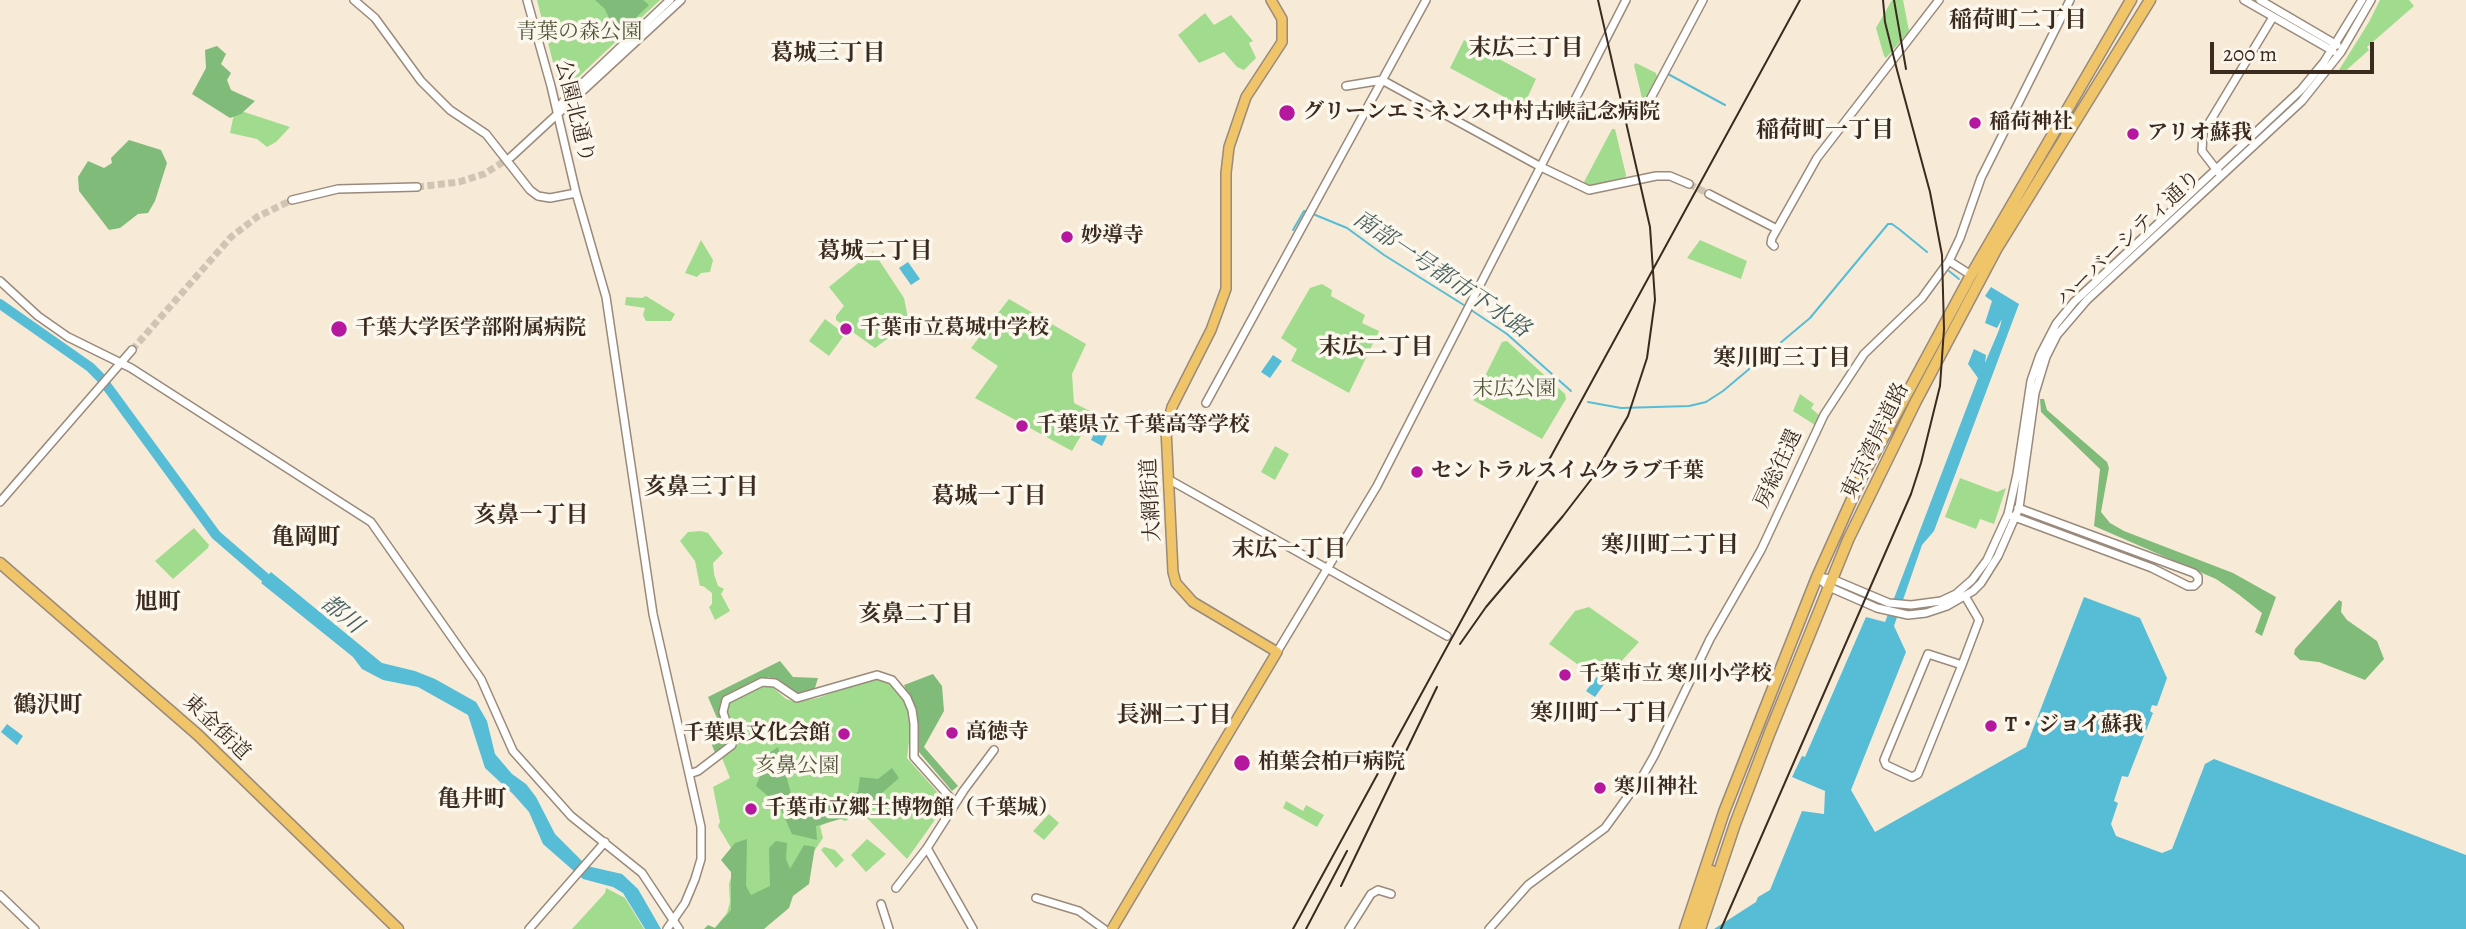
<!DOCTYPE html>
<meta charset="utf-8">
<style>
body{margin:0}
#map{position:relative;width:2466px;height:929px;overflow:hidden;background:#f7ebd8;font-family:Alegreya,serif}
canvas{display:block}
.scale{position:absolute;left:2210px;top:42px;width:164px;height:32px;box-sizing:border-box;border:4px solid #3b2a1e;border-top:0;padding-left:9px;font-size:21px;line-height:24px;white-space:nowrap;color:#3b2a1e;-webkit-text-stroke:5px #fbf7ec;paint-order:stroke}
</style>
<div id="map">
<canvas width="2466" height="929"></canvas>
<div class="scale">200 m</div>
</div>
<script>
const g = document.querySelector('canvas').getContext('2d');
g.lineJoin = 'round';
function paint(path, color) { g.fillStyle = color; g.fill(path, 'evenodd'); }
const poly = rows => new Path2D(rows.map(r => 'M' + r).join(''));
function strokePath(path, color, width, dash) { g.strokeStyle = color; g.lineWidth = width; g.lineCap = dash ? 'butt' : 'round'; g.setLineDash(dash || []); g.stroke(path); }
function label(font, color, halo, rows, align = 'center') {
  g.font = font + ' Alegreya,"Noto Serif JP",serif'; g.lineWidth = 7; g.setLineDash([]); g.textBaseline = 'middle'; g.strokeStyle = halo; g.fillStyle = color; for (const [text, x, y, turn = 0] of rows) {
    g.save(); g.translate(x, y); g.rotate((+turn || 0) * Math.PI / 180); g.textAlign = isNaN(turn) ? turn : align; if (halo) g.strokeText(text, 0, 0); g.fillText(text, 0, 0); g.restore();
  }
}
paint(poly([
 [537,0,660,0,572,83,557,78],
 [1892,0,1903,0,1909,31,1886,58,1884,56,1876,28],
 [2380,0,2409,0,2414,6,2367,47,2369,50,2342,74,2339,70,2369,22],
 [1205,13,1214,25,1231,15,1253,41,1249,43,1256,58,1244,70,1237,67,1224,52,1199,63,1178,35],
 [1464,40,1536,79,1524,105,1521,106,1450,68],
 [1636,63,1656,73,1657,77,1645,99,1642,98,1634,65],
 [235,109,290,127,276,142,267,147,257,139,230,133],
 [1612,129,1615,129,1626,175,1625,178,1593,186,1586,185,1584,182],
 [701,240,713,260,710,272,701,273,697,277,685,273],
 [1700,240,1747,261,1741,279,1687,258],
 [873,251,904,298,909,323,875,348,836,320,836,316,844,306,829,287],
 [1322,284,1332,290,1331,296,1365,315,1362,323,1379,331,1349,393,1291,361,1297,349,1281,338,1310,288],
 [646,296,675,314,671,321,646,321,643,315,645,308,625,305,626,297,642,298],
 [1009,299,1086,344,1072,374,1074,403,1094,413,1072,451,975,398,998,366,971,348],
 [825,319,845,334,829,356,809,341],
 [1507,341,1565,394,1566,399,1542,439,1473,400,1502,342],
 [1800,394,1814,404,1811,408,1820,416,1815,425,1793,411],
 [1275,446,1289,454,1275,480,1261,472],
 [1960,478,1997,492,2006,488,1994,524,1980,519,1976,529,1945,517],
 [194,528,209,545,208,548,173,579,155,561],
 [701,531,708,533,723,553,713,563,714,574,718,586,724,589,721,594,730,611,715,620,709,607,712,604,712,593,703,586,700,586,695,561,680,541,688,532],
 [1589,607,1639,642,1616,667,1603,669,1592,666,1587,671,1549,644,1575,611],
 [870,679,887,681,906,704,911,725,907,758,947,803,907,859,863,814,845,821,838,818,820,826,823,838,761,929,714,929,727,913,730,902,729,884,737,858,718,826,720,822,713,787,730,778,722,758,732,751,736,742,726,712,729,702,766,685,771,686,786,699,796,702,818,698],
 [1286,801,1303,811,1306,805,1324,815,1317,827,1283,808],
 [1049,814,1059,823,1044,840,1033,831],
 [867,839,886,854,866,872,851,855],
 [824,847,835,850,844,860,836,868,821,850],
 [606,888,625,898,644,929,572,929,605,893]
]), '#a1db8e');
paint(poly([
 [595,0,643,0,649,5,612,41,608,38,612,25,605,9],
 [217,46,226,54,221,64,231,73,227,80,231,90,255,101,241,114,230,118,192,94,206,68,205,50],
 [129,140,161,150,167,163,155,201,148,213,138,214,120,228,109,230,79,191,78,177,88,161,104,168,112,163,111,158],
 [2040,399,2044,399,2047,410,2107,462,2109,468,2101,512,2110,523,2124,531,2233,573,2276,597,2262,636,2255,632,2262,613,2238,594,2216,579,2094,526,2100,469,2041,412],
 [2339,600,2342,602,2341,612,2347,620,2377,641,2384,659,2365,680,2319,662,2300,660,2294,654,2295,649],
 [780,661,793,677,818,678,814,691,798,695,769,677,727,696,720,718,729,740,716,755,705,728,717,718,708,697],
 [933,674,942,686,944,711,924,747,958,786,952,791,919,752,916,715,904,685],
 [778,747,796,811,858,792,860,777,878,779,892,768,899,778,858,814,816,826,817,840,792,834,779,805,756,786,769,753],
 [747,839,746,886,751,895,770,886,769,848,776,841,787,843,786,859,790,869,804,845,815,847,809,884,793,896,789,908,764,929,704,929,708,925,715,928,731,910,731,872,721,860,735,843]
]), '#80bb79');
paint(poly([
 [908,262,920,279,911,285,899,268],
 [1991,287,2019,304,1934,531,1922,545,1894,626,1906,652,1851,790,1875,832,2026,747,2084,597,2140,618,2167,678,2157,706,2152,705,2150,711,2153,713,2128,777,2122,776,2114,801,2118,803,2111,824,2116,836,2162,853,2172,849,2205,764,2214,759,2466,855,2466,929,1714,929,1756,902,1758,897,1770,890,1802,811,1824,814,1825,791,1792,777,1802,756,1805,757,1866,617,1885,622,1978,378,1968,364,1974,349,1986,355,1985,363,1999,330,2002,319,1997,328,1985,323,1992,301,1985,296],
 [1273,355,1282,361,1270,378,1261,372],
 [1100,422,1111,427,1102,446,1091,440],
 [271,572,382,663,415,671,435,679,476,702,487,721,495,754,512,774,526,784,536,797,555,834,587,866,622,874,638,889,661,929,645,929,623,893,613,887,583,879,543,844,529,812,513,794,485,768,468,715,418,687,383,680,362,669,353,657,261,583],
 [1599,674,1607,680,1595,697,1586,691],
 [7,724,23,736,17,745,1,732]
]), '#57bcd5');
strokePath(poly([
 [1668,74,1725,105],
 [1313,214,1347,228,1384,255,1467,307],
 [1293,230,1304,211,1308,213],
 [1949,271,1959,279],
 [1471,310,1507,334,1571,391],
 [1588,402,1621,408,1689,406,1706,402,1723,391,1810,318,1888,224,1892,224,1899,229,1927,252]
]), '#57bcd5', 2);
strokePath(poly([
 [0,304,90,367,101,378,216,535,275,586]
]), '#57bcd5', 10);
strokePath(poly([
 [1689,184,1709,194],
 [417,187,459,182,484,174,511,157],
 [132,350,231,237,257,217,292,200]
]), '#d1c4b3', 7, [7, 3.5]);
const minor = poly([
 [354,0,375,18,421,81,450,110,486,134,530,190,538,196,550,198,576,193],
 [527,0,551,86,576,193,606,297,653,614,701,827,701,859,695,879,685,903,667,929],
 [2244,0,2333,51],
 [2260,0,2337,45],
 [1346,86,1382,80,1541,167,1589,190,1656,176,1670,176,1689,184],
 [1644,111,1703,0],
 [558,112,561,104,570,95,670,0],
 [511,157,681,0],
 [2219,173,2202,151,2203,133,2273,17],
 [1709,194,1777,229],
 [292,200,338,189,417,187],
 [1774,246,1771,243,1772,238,1817,158,1939,0],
 [1949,261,1971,275],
 [0,281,38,316,68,337,131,368,371,522,481,679,513,751,571,816,642,873,679,929],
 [1206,403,1426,0],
 [1168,479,1447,636],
 [0,502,132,350],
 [2012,516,2152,568,2188,586,2194,586,2198,582,2198,577,2194,573,2018,508],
 [1817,577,1829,587,1877,608,1908,615,1926,613,1947,606,1973,591,1981,583,1998,556,2019,508,2035,393,2046,357,2057,335,2087,300,2302,101,2341,52,2371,0],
 [1817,577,1832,579,1889,603,1911,605,1941,601,1956,594,1972,580,1987,560,2008,514,2017,474,2031,381,2040,355,2056,324,2074,302,2301,90,2324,62,2362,0],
 [1277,652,1377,486,1626,0],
 [1962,665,1928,654,1884,760,1886,765,1912,777,1918,774,1962,665,1979,620,1965,596],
 [689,774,698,771,732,745,732,740,723,712,726,700,762,682,775,683,797,698,877,675,892,680,907,698,912,710,914,724,914,757,955,803],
 [927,848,973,929],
 [896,888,927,848,964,790,994,750],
 [0,895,35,929],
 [1036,898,1079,911,1104,929],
 [881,904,889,929],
 [529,929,605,842],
 [1349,929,1371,894,1378,890,1391,894],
 [1489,929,1528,885,1605,828,1642,777,1654,756,1710,639,1761,550,1824,415,1864,354,1922,298,1949,261,1960,238,1981,178,2070,0]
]);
const major = poly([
 [1112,929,1277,652,1193,602,1176,583,1173,572,1166,429,1172,407,1211,330,1226,289,1226,173,1229,147,1246,97,1282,42,1282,19,1271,0]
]);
const highway = poly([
 [0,563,198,735,398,929],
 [1685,929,1724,812,1817,577,1861,479,1971,275,2131,0],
 [1693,929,1712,871],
 [1700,929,1735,824,1770,732,1848,540,1916,401,1997,248,2150,0]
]);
strokePath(minor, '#998a7b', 10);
strokePath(major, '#998a7b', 12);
strokePath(highway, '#998a7b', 13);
strokePath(minor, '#fff', 7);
strokePath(major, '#f0c469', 9);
strokePath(highway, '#f0c469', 10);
strokePath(poly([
 [1894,0,1906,69],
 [1460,644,1486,607,1563,516,1593,477,1628,416,1647,358,1655,300,1650,227,1598,0],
 [1341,886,1437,687],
 [1293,929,1800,0],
 [1306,929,1347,851],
 [1721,929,1911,494,1921,463,1940,386,1944,329,1942,255,1930,192,1897,70,1885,22,1883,0]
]), '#3b2a1e', 2);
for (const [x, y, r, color] of [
 [1287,113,9,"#b5179e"],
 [1975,123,7,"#b5179e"],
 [2133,134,7,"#b5179e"],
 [1067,237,7,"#b5179e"],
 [339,329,9,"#b5179e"],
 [846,329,7,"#b5179e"],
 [1022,426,7,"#b5179e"],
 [1417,472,7,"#b5179e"],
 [1565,675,7,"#b5179e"],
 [1991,726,7,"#b5179e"],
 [952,733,7,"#b5179e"],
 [844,734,7,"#b5179e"],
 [1242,763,9,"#b5179e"],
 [1600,788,7,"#b5179e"],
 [751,809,7,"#b5179e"]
]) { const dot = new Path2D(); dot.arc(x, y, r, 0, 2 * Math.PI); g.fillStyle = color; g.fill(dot); strokePath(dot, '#fbf7ec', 2.5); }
label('21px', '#54563a', '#fbf7ec', [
 ["青葉の森公園",579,33],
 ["末広公園",1514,390],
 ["亥鼻公園",797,767]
]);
label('21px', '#3b2a1e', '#fbf7ec', [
 ["公園北通り",574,112,76],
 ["ハーバーシティ通り",2129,239,-43],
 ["東京湾岸道路",1876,441,-64],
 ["房総往還",1779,469,-65],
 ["大網街道",1152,500,-93],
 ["東金街道",216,728,44]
]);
label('bold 21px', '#3b2a1e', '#fbf7ec', [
 ["グリーンエミネンス中村古峡記念病院",1303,113],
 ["稲荷神社",1989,123],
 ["アリオ蘇我",2147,134],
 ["妙導寺",1081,237],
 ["千葉大学医学部附属病院",355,329],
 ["千葉市立葛城中学校",860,329],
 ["千葉県立 千葉高等学校",1036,426],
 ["セントラルスイムクラブ千葉",1431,472],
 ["千葉市立 寒川小学校",1579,675],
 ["T・ジョイ蘇我",2005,726],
 ["高徳寺",966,733],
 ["千葉県文化会館",830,734,"right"],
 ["柏葉会柏戸病院",1258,763],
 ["寒川神社",1614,788],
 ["千葉市立郷土博物館（千葉城）",765,809]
], 'left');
label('bold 23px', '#3b2a1e', '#fbf7ec', [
 ["稲荷町二丁目",2018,21],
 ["末広三丁目",1526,49],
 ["葛城三丁目",828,54],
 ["稲荷町一丁目",1825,131],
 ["葛城二丁目",875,252],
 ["末広二丁目",1376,348],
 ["寒川町三丁目",1782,359],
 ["亥鼻三丁目",701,488],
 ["葛城一丁目",989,497],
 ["亥鼻一丁目",531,516],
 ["亀岡町",306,538],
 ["寒川町二丁目",1670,546],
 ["末広一丁目",1289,550],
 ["旭町",158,603],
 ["亥鼻二丁目",916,615],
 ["鶴沢町",48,706],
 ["寒川町一丁目",1599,714],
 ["長洲二丁目",1174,716],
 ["亀井町",472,800]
]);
label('italic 23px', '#455d5e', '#fbf7ec', [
 ["南部一号都市下水路",1441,275,34],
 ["都川",341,615,39]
]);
</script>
